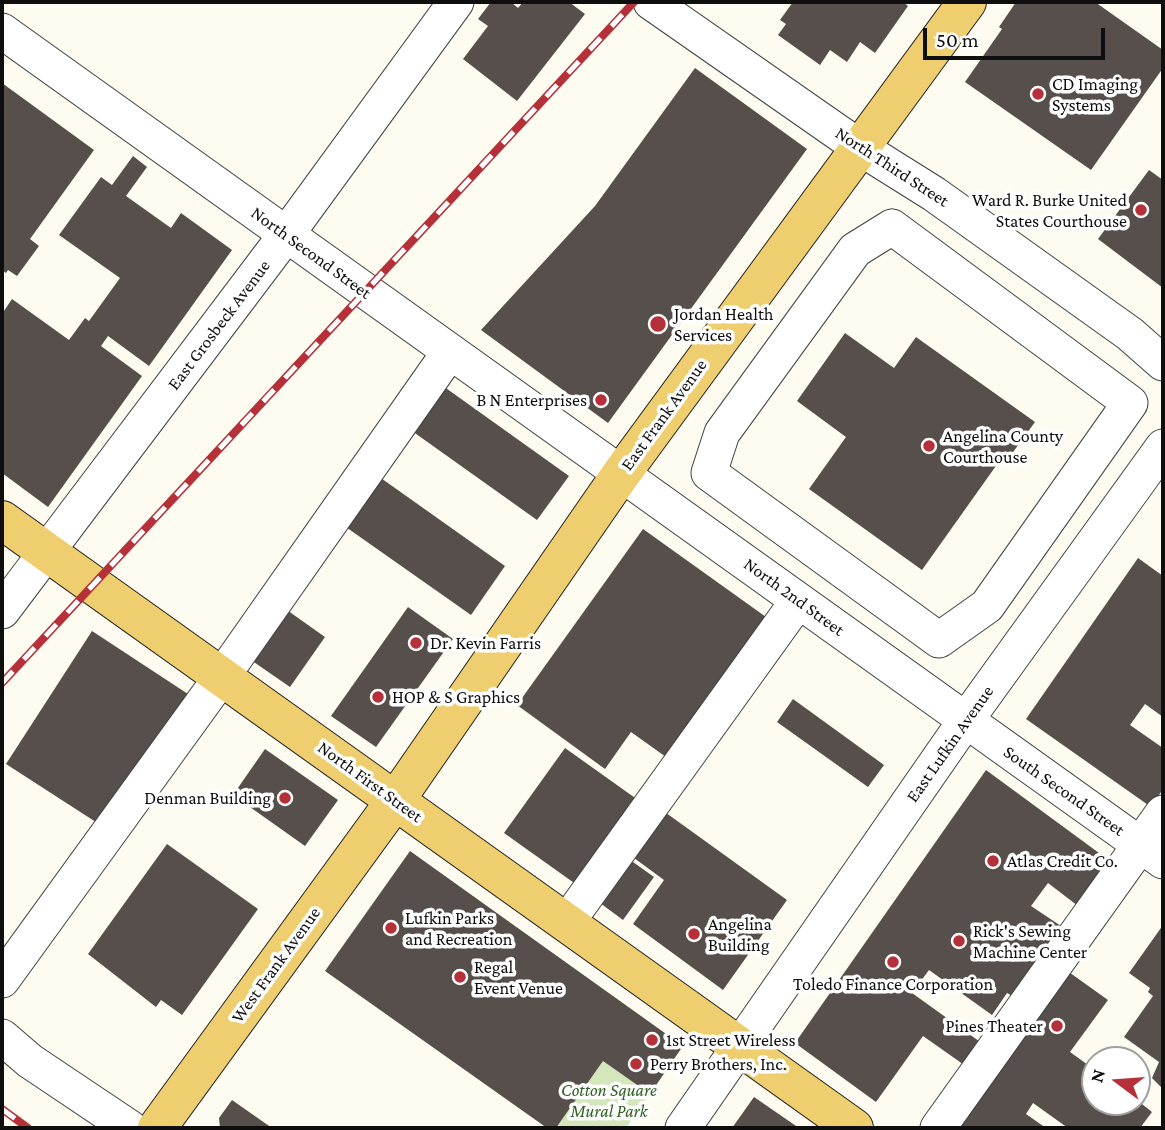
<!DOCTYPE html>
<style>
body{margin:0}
#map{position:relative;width:1165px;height:1130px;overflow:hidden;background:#fefbf1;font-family:"Crimson Pro",serif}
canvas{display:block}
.frame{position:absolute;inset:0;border:4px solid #0e0e0e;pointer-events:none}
.north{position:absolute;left:1081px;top:1046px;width:70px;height:70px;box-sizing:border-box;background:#fff;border:2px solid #9f9f9f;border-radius:50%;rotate:286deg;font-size:19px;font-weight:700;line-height:28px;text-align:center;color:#0e0e0e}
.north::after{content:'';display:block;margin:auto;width:24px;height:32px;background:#b53038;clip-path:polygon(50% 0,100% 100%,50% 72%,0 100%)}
.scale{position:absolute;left:923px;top:28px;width:182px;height:32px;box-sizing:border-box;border:4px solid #0e0e0e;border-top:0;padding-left:9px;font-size:21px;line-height:24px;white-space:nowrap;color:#0e0e0e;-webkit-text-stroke:5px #fff;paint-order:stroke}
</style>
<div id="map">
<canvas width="1165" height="1130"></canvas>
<div class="frame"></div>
<div class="north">N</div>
<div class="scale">50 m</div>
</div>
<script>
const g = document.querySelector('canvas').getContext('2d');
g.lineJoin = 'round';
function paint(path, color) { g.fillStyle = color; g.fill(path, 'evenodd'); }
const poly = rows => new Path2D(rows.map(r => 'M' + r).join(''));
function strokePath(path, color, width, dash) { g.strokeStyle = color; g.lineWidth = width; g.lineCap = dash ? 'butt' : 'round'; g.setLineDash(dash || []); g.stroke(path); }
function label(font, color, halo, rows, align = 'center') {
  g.font = font + ' "Crimson Pro",serif'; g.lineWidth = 7; g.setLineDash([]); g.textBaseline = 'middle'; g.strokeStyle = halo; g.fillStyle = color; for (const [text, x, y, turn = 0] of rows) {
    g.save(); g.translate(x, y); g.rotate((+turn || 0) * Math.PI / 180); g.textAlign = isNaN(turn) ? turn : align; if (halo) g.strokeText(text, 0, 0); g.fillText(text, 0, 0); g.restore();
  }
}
paint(poly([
 [603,1061,650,1094,626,1128,556,1128]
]), '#d3e6bc');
paint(poly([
 [491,2,511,2,518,8,523,2,569,2,585,14,517,101,463,59,488,26,478,19],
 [793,2,903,2,908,6,875,53,860,42,847,62,830,50,820,65,778,35,786,24,780,20],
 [1016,2,1095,2,1163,50,1163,68,1091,170,965,82,1002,29,999,27],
 [695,68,807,149,608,423,481,330,595,206],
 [2,83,94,150,30,239,39,246,17,276,8,270,6,273,2,270],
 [133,156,147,167,126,196,171,228,181,213,232,250,149,366,108,336,101,346,142,376,48,507,2,473,2,314,12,299,69,340,85,318,89,321,120,278,59,235,101,177,112,185],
 [1149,170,1163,180,1163,288,1098,239],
 [845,333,894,368,916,337,1035,422,1008,459,1003,456,922,570,809,489,846,437,797,401],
 [443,386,569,476,537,520,412,431],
 [378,476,505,566,471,615,343,525],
 [643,529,766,617,666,757,631,732,605,769,517,705],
 [1138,558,1163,576,1163,717,1145,704,1130,725,1163,748,1163,789,1151,807,1026,719],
 [408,607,453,639,376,747,331,716],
 [284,608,325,637,290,687,248,658],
 [92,631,188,694,102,826,6,764],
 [793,699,884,765,868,787,777,722],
 [565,748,638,800,577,885,504,833],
 [265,749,338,800,305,846,233,795],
 [986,770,1114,864,1082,909,1048,883,1031,906,1067,930,1014,997,1007,993,992,1015,929,970,912,993,983,1044,967,1067,923,1036,876,1102,795,1043],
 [662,810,787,900,723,990,633,924,664,880,630,855],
 [167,844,258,909,182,1015,161,1000,156,1007,88,954],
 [410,851,683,1046,650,1094,603,1061,556,1128,547,1128,325,971],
 [626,857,654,877,623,920,596,900],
 [1163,925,1163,1089,1152,1078,1159,1062,1124,1037,1153,996,1148,992,1150,988,1129,973],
 [1066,970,1108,1000,1070,1052,1095,1070,1095,1102,1137,1100,1152,1112,1140,1128,1068,1128,1033,1103,1026,1114,1046,1128,952,1128],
 [754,1097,799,1128,732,1128],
 [232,1100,272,1128,220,1128,219,1118]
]), '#564f4b');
const minor = poly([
 [651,2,859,147,934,194,1130,334,1163,363],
 [2,31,1163,861],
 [892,227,1130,403,987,606,939,640,709,473,722,433,855,250,892,227],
 [2,611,286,235,456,2],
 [567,922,798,601],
 [2,980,223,675,449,353],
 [2,1037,30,1061,130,1128],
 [683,1128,966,720,1163,447],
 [938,1128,1163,813]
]);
const major = poly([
 [2,520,854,1128],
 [157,1128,395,801,621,474,967,2]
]);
strokePath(minor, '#414141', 37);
strokePath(major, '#1f1f1f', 40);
strokePath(minor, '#fff', 35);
strokePath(major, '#efce70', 38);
const rail = poly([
 [2,683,634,2],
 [2,1109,28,1128]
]);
strokePath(rail, '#b53038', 8);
strokePath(rail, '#fff', 5, [16]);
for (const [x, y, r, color] of [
 [1038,94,7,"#b53038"],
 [1141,210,7,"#b53038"],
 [658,324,9,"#b53038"],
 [601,400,7,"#b53038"],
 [929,446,7,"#b53038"],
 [416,643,7,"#b53038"],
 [378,697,7,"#b53038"],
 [285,798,7,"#b53038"],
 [993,861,7,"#b53038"],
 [391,928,7,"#b53038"],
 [694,934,7,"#b53038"],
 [959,941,7,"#b53038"],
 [893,962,7,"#b53038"],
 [460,977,7,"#b53038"],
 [1057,1026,7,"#b53038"],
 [652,1040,7,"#b53038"],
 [636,1064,7,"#b53038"]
]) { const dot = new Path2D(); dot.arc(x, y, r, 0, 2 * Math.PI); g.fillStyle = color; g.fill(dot); strokePath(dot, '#fff', 2.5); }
label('18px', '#0e0e0e', '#fff', [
 ["CD Imaging",1052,84],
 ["Systems",1052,105],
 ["Ward R. Burke United",1127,200,"right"],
 ["States Courthouse",1127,221,"right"],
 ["Jordan Health",674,314],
 ["Services",674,335],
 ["B N Enterprises",587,400,"right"],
 ["Angelina County",943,436],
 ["Courthouse",943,457],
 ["Dr. Kevin Farris",430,643],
 ["HOP & S Graphics",392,697],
 ["Denman Building",271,798,"right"],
 ["Atlas Credit Co.",1007,861],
 ["Lufkin Parks",405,918],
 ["and Recreation",405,939],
 ["Angelina",708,924],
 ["Building",708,945],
 ["Rick's Sewing",973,931],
 ["Machine Center",973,952],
 ["Regal",474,967],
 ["Event Venue",474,988],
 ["Toledo Finance Corporation",893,984,"center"],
 ["Pines Theater",1043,1026,"right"],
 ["1st Street Wireless",666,1040],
 ["Perry Brothers, Inc.",650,1064]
], 'left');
label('18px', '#0e0e0e', '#fff', [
 ["North Third Street",892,167,33],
 ["North Second Street",311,253,36],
 ["East Grosbeck Avenue",219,325,-53],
 ["East Frank Avenue",664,415,-54],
 ["North 2nd Street",794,597,36],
 ["East Lufkin Avenue",950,744,-55],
 ["North First Street",370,782,36],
 ["South Second Street",1064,791,35],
 ["West Frank Avenue",276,965,-54]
]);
label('italic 18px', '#316223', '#fff', [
 ["Cotton Square",609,1090],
 ["Mural Park",609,1111]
]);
</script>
